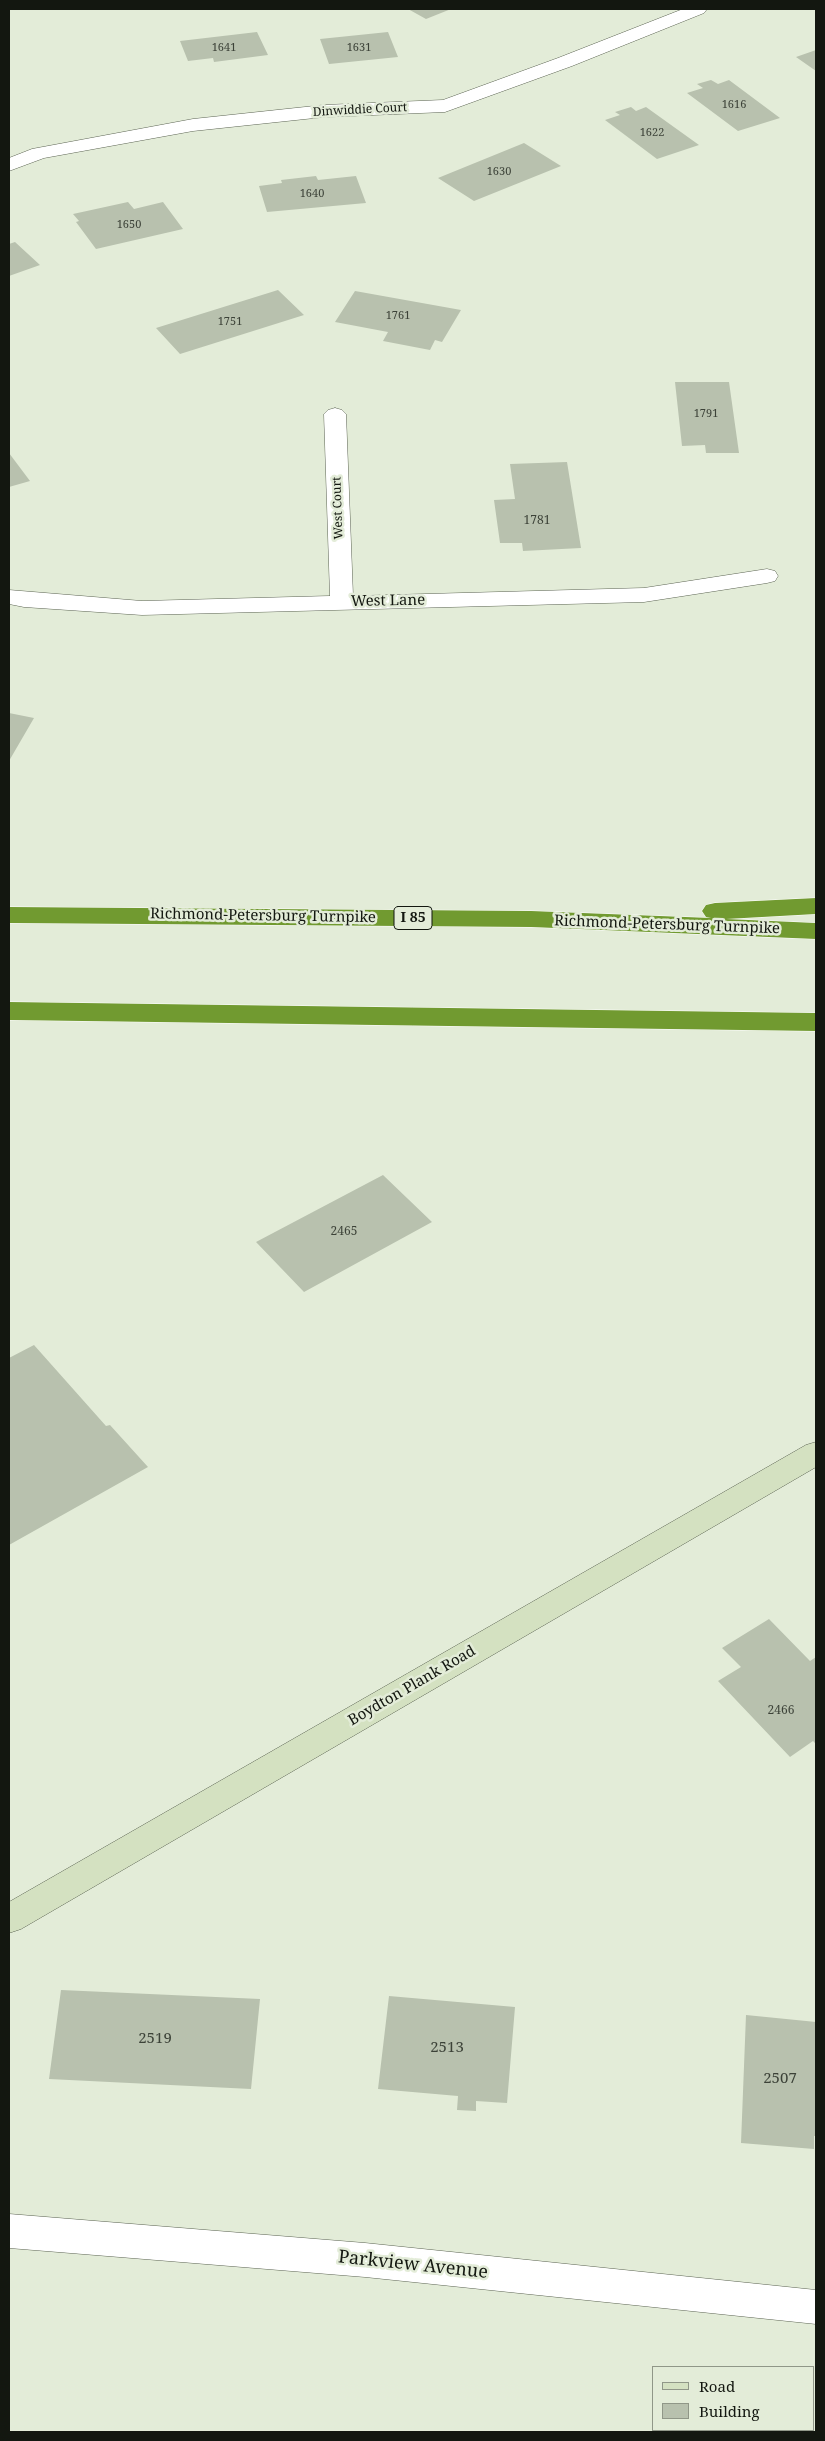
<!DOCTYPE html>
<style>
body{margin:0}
#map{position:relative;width:825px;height:2441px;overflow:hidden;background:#e3ecd8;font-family:"Noto Serif",serif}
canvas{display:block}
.frame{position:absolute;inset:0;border:10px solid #131710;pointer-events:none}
.legend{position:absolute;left:652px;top:2366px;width:162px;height:65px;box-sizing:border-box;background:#e3ecd8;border:1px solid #909788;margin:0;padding:6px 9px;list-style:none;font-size:15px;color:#131710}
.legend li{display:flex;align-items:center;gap:10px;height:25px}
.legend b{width:25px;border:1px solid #909788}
</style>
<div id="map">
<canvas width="825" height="2441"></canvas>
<div class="frame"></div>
<ul class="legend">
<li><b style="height:6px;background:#d4e1c1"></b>Road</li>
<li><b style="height:14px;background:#b8c1ae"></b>Building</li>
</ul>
</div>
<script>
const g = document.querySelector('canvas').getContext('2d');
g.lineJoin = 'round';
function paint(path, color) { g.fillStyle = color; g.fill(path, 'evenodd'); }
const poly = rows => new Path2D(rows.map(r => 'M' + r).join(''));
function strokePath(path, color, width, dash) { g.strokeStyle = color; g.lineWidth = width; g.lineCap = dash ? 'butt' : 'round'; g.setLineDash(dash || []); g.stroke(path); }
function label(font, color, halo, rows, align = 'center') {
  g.font = font + ' "Noto Serif",serif'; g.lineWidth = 5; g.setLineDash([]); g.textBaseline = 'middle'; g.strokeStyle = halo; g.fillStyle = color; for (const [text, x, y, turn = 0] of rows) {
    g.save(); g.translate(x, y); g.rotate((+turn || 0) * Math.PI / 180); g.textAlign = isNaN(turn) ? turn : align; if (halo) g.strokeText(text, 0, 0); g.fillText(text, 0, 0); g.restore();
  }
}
paint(poly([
 [408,9,451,9,426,19],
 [257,32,268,55,214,62,213,58,188,61,180,41],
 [388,32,398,57,329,64,320,39],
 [816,50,816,71,796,57],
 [711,80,718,84,729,80,780,118,738,131,687,93,703,88,697,84],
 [631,107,636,111,646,107,699,145,657,159,605,120,620,115,615,112],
 [524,143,561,166,474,201,438,178],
 [316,176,318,180,356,176,366,203,267,212,259,186,282,183,281,180],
 [128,202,134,209,163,202,183,229,96,249,76,222,79,221,73,214],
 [15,242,40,265,9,276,9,244],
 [278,290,304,315,180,354,156,328],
 [355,291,461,310,442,342,435,340,430,350,383,341,388,332,335,322],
 [675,382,729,382,739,453,706,453,705,445,682,446],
 [9,453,30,481,9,487],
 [567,462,581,548,523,551,522,543,500,543,494,500,515,499,510,464],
 [9,713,34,718,9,761],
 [383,1175,432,1222,304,1292,256,1242],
 [34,1345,106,1426,110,1425,148,1467,9,1545,9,1358],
 [769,1619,810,1661,816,1657,816,1744,813,1741,790,1757,718,1681,741,1667,722,1648],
 [61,1990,260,1999,251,2089,49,2079],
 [389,1996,515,2007,507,2103,476,2101,476,2111,457,2110,458,2096,378,2089],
 [746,2015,816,2022,816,2136,814,2136,814,2149,741,2143]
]), '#b8c1ae');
const street = poly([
 [683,9,707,9,704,13,572,66,445,112,324,117,193,131,44,158,9,171,9,158,32,149,193,119,324,105,443,100,558,58,683,9],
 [335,408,342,410,346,414,353,596,644,588,767,569,775,571,778,576,775,581,767,583,644,602,142,615,24,607,9,604,9,590,142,601,330,596,324,414,328,410,335,408],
 [9,2214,365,2243,816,2290,816,2324,365,2277,9,2248,9,2214]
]);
const secondary = poly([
 [816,1442,816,1467,21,1929,9,1933,9,1902,806,1445,816,1442]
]);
const highway = poly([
 [816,898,816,914,726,919,816,923,816,939,531,927,9,923,9,907,531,911,711,918,706,917,702,911,706,905,715,903,816,898],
 [9,1002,816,1013,816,1031,9,1020,9,1002]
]);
strokePath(street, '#5c6453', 1);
strokePath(secondary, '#5c6453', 1);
strokePath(highway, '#fff', 1);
paint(street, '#fff');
paint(secondary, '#d4e1c1');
paint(highway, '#719a30');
label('11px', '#3c4238', null, [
 ["1641",224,48],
 ["1631",359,48],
 ["1616",734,105],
 ["1622",652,133],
 ["1630",499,172],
 ["1640",312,194],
 ["1650",129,225],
 ["1761",398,316],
 ["1751",230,322],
 ["1791",706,414]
]);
label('12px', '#131710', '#e3ecd8', [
 ["Dinwiddie Court",360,110,-3],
 ["West Court",338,508,-92]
]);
label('12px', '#3c4238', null, [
 ["1781",537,521],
 ["2465",344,1232],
 ["2466",781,1711]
]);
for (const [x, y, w] of [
 [413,918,38]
]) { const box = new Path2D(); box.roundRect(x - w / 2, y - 11.5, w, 23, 4); g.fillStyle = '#e3ecd8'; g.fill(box); strokePath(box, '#131710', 1); }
label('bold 14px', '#131710', null, [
 ["I 85",413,918]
]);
label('15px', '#131710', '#e3ecd8', [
 ["West Lane",388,601,-1],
 ["Richmond-Petersburg Turnpike",263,916,1],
 ["Richmond-Petersburg Turnpike",667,925,2],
 ["Boydton Plank Road",412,1686,-30]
]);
label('15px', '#3c4238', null, [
 ["2519",155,2039],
 ["2513",447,2048],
 ["2507",780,2079]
]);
label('18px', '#131710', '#e3ecd8', [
 ["Parkview Avenue",413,2265,6]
]);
</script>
